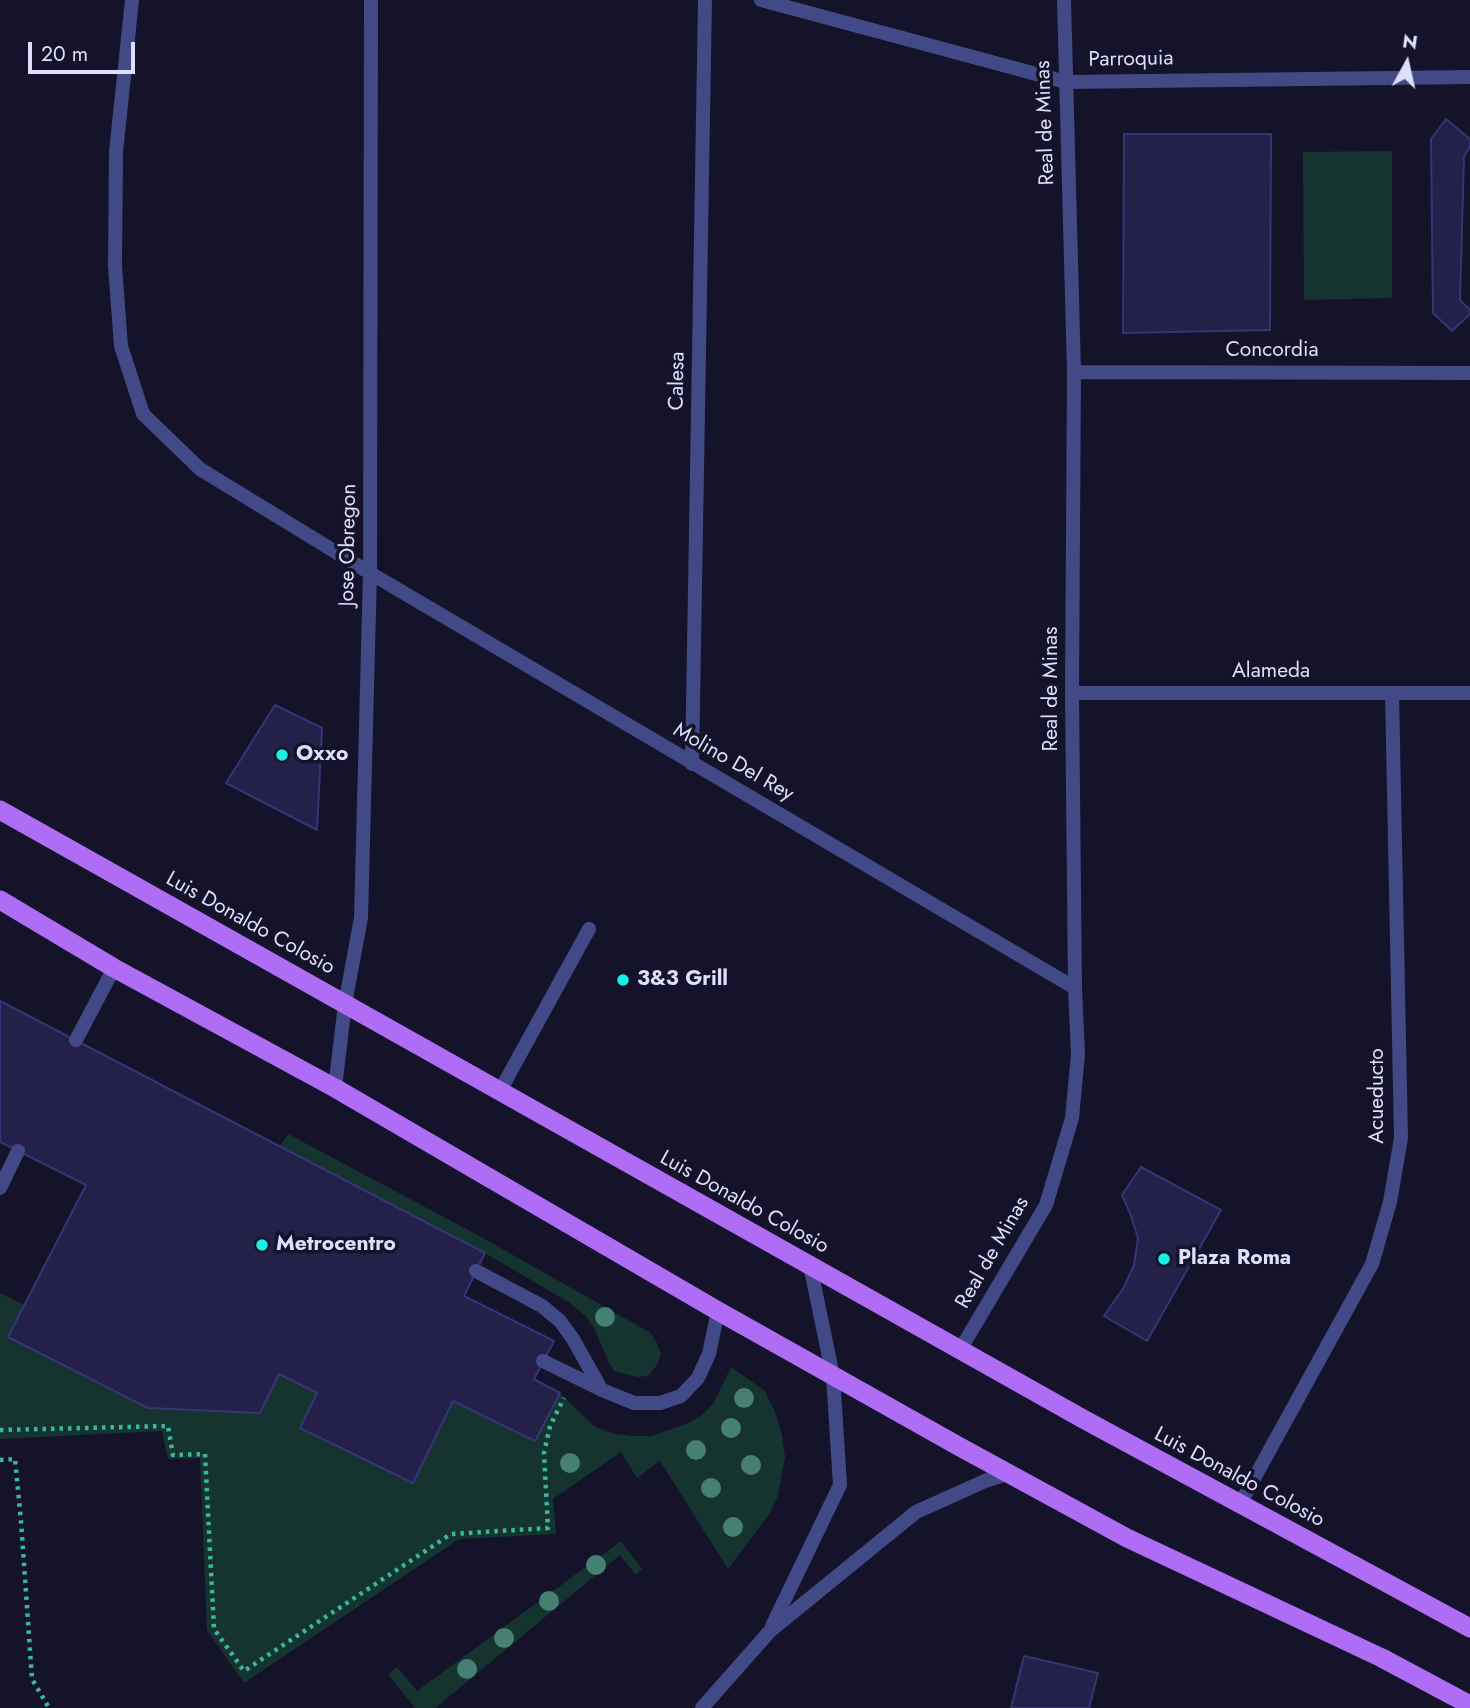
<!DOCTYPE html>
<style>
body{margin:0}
#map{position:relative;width:1470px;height:1708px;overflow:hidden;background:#14132a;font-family:Jost,sans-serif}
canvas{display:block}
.north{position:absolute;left:1372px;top:28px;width:70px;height:70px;-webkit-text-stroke:5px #14132a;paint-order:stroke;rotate:8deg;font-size:19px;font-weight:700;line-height:28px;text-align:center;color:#dfdffd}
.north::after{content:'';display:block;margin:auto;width:24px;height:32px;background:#dfdffd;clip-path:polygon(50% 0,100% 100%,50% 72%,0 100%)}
.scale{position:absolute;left:28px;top:42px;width:107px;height:32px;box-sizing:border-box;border:4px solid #dfdffd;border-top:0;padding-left:9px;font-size:21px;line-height:24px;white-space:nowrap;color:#dfdffd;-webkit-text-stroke:5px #14132a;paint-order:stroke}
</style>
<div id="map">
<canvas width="1470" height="1708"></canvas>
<div class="north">N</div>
<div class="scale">20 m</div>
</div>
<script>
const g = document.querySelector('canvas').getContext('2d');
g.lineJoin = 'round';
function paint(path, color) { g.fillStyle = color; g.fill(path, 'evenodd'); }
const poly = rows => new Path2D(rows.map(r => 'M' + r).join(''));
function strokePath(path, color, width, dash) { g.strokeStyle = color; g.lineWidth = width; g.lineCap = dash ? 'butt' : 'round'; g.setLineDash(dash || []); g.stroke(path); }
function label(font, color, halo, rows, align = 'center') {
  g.font = font + ' Jost,sans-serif'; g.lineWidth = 7; g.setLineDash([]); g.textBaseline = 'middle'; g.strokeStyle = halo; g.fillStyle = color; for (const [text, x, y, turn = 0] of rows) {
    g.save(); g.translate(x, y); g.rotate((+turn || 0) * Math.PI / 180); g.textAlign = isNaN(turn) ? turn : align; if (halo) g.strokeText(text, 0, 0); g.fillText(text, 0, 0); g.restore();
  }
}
paint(poly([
 [1392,151,1392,298,1304,300,1303,152],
 [288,1134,472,1232,651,1333,657,1343,661,1355,657,1365,648,1376,637,1377,614,1371,609,1363,595,1330,587,1317,570,1303,485,1253,280,1146],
 [0,1293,24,1305,9,1337,148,1408,260,1413,279,1374,317,1393,300,1428,413,1483,453,1401,535,1441,560,1393,594,1426,611,1433,631,1436,652,1436,686,1424,701,1416,713,1404,731,1367,765,1391,775,1412,782,1435,785,1457,778,1496,770,1513,728,1569,660,1461,637,1478,621,1452,553,1499,556,1534,459,1539,244,1683,207,1630,200,1458,168,1459,162,1431,0,1439],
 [621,1541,642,1569,636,1575,620,1555,435,1708,415,1708,388,1674,397,1667,417,1691]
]), '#16342f');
const building = poly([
 [1446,119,1470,139,1470,147,1464,156,1460,300,1470,310,1470,314,1452,331,1433,313,1431,139,1446,119],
 [1124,134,1271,134,1270,330,1123,333,1124,134],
 [275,705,322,728,317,830,226,783,275,705],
 [0,1001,485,1253,464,1296,554,1341,534,1379,560,1393,535,1441,453,1401,413,1483,300,1428,317,1393,279,1374,260,1413,148,1408,8,1337,86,1185,0,1142,0,1001],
 [1141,1167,1221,1210,1147,1341,1104,1316,1124,1287,1134,1265,1138,1238,1130,1213,1122,1195,1141,1167],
 [1024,1656,1098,1673,1089,1708,1011,1708,1024,1656]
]);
paint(building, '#23204a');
strokePath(building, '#373475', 2);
strokePath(poly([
 [0,1430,168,1426,173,1455,205,1454,214,1629,244,1671,451,1534,548,1528,544,1453,550,1426,564,1398],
 [0,1460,15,1459,21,1521,32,1679,49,1708]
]), '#39b69d', 4.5, [3.5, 5]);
strokePath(poly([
 [76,1040,114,968],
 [500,1091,589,929],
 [0,1188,18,1151],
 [476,1271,542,1306,560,1321,573,1339,601,1389],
 [543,1361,602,1390,634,1403,660,1403,681,1396,698,1378,709,1354,718,1311]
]), '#414986', 14);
strokePath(poly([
 [132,0,116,152,115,266,121,346,143,414,200,469,370,573,1075,988],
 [761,0,1066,82,1470,77],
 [1074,372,1470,373],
 [1072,693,1470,693],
 [692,764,705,0],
 [335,1088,345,1004,361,918,370,573,371,0],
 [960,1350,1046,1205,1072,1118,1078,1054,1075,988,1072,693,1074,372,1064,0],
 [1240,1504,1372,1264,1390,1202,1401,1138,1392,693]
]), '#414986', 14);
strokePath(poly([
 [772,1626,840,1485,833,1376,810,1265],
 [702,1708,770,1631,916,1512,985,1481,1009,1473]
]), '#414986', 14);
strokePath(poly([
 [0,810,1085,1420,1470,1628],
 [0,900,114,968,335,1088,718,1311,960,1447,1127,1538,1382,1658,1470,1705]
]), '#af6df5', 19);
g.fillStyle = '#468073';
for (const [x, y] of [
 [605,1317],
 [744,1398],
 [731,1428],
 [696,1450],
 [570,1463],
 [751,1465],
 [711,1488],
 [733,1527],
 [596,1565],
 [549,1601],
 [504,1638],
 [467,1669]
]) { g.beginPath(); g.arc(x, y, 10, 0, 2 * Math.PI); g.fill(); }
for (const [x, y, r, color] of [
 [282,755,7,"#18f0e7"],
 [623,980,7,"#18f0e7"],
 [262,1245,7,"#18f0e7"],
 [1164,1259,7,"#18f0e7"]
]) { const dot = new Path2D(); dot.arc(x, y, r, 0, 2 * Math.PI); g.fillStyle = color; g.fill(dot); strokePath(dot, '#14132a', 2.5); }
label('21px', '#dfdffd', '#14132a', [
 ["Parroquia",1131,60,-1],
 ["Real de Minas",1046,123,-92],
 ["Concordia",1272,351],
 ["Calesa",678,381,-89],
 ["Jose Obregon",349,545,-89],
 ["Alameda",1271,672],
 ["Real de Minas",1052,689,-90],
 ["Molino Del Rey",733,763,30],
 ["Luis Donaldo Colosio",250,924,29],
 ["Acueducto",1378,1096,-90],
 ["Luis Donaldo Colosio",744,1203,29],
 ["Real de Minas",993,1253,-60],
 ["Luis Donaldo Colosio",1239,1478,28]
]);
label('bold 21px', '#dfdffd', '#14132a', [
 ["Oxxo",296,755],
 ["3&3 Grill",637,980],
 ["Metrocentro",276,1245],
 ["Plaza Roma",1178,1259]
], 'left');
</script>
